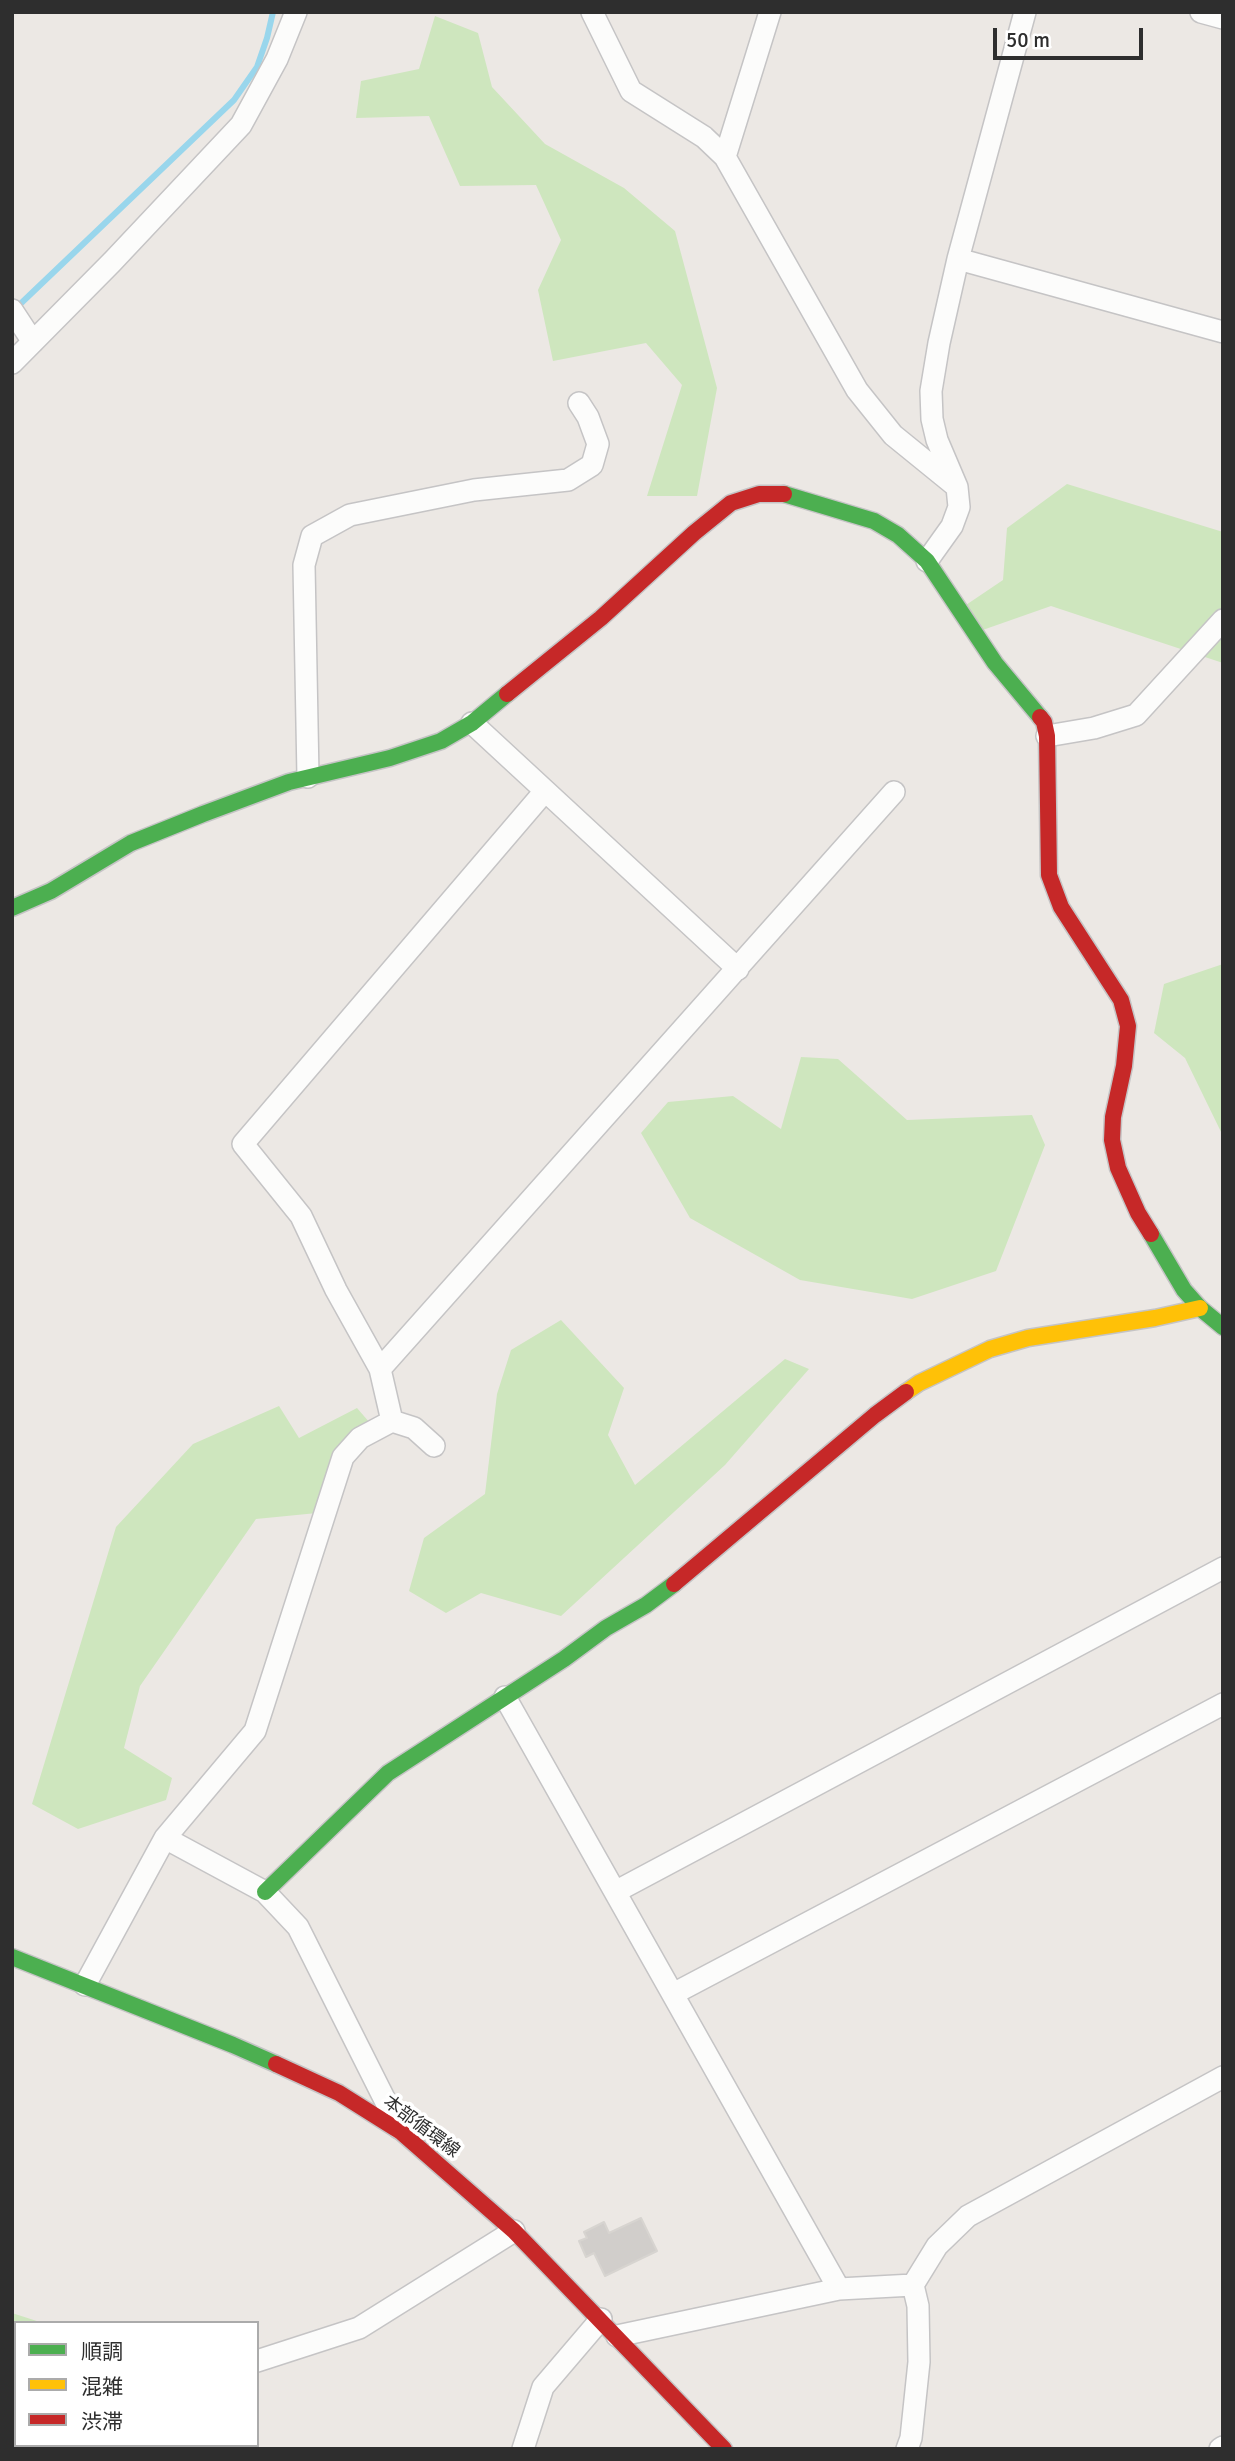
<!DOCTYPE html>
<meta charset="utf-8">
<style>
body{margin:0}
#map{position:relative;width:1235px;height:2461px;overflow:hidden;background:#ece8e4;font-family:Signika,"Noto Sans JP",sans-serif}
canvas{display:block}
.frame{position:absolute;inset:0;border:14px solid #2e2e2e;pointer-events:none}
.legend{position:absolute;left:14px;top:2321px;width:245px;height:126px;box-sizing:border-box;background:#fff;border:2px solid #ababab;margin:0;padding:9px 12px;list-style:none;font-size:21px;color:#2e2e2e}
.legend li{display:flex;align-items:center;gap:14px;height:35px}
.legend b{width:35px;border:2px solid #ababab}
.scale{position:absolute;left:993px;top:28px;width:150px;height:32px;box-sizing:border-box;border:4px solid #2e2e2e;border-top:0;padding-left:9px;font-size:21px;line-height:24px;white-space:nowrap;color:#2e2e2e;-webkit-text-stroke:5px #fff;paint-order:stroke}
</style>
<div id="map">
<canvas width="1235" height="2461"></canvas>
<div class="frame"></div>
<ul class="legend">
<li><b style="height:9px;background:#4caf50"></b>順調</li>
<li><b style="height:9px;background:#ffc107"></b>混雑</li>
<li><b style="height:9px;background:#c62828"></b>渋滞</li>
</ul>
<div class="scale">50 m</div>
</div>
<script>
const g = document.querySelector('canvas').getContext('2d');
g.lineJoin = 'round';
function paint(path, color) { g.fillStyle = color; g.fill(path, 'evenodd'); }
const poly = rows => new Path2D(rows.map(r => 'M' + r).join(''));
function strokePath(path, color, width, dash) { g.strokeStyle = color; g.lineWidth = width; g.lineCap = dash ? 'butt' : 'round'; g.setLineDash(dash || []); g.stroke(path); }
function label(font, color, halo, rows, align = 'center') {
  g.font = font + ' Signika,"Noto Sans JP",sans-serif'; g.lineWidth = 7; g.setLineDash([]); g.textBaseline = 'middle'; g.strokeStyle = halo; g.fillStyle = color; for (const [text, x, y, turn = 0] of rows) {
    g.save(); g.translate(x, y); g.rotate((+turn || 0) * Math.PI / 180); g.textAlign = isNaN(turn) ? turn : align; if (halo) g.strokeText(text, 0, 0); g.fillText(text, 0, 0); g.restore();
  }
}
paint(poly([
 [435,16,478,33,492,87,545,144,624,188,675,231,717,388,697,496,647,496,682,385,646,343,553,361,538,290,561,240,536,185,460,186,429,116,356,118,361,81,419,69],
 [1067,484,1223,532,1223,663,1051,606,977,632,963,607,1003,580,1007,528],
 [1223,964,1223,1136,1185,1058,1154,1033,1164,984],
 [801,1057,838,1059,907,1120,1032,1115,1045,1145,996,1271,912,1299,800,1280,690,1218,641,1133,668,1102,733,1096,781,1129],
 [561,1320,624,1388,608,1435,635,1485,785,1359,809,1369,725,1465,561,1616,481,1593,446,1613,409,1591,424,1538,485,1494,497,1394,511,1350],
 [279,1406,299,1438,357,1408,370,1423,317,1513,256,1519,140,1686,124,1748,172,1778,166,1800,78,1829,32,1804,116,1527,193,1444],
 [12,2313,43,2323,16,2323,16,2445,122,2445,116,2449,12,2449]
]), '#cee6be');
strokePath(poly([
 [15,309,234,100,257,67,267,38,273,12]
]), '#99d6ec', 6);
const building = poly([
 [641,2218,657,2251,605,2276,594,2253,586,2257,579,2241,587,2238,584,2232,604,2222,609,2233,641,2218]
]);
paint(building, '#d1cecb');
strokePath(building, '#d7d4d0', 2);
const street = poly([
 [592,12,631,91,704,137,725,157,857,390,893,435,957,487],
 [1201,12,1223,18],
 [725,157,770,12],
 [958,259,1223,332],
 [12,310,33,342],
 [12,363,112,262,241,125,277,59,296,12],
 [927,561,952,526,959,507,957,487,937,440,932,419,931,391,939,343,958,259,1025,12],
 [472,723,738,969],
 [1047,736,1094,728,1136,715,1223,620],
 [308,777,304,565,312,536,350,515,474,490,568,480,592,465,598,444,588,417,579,403],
 [380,1369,894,792],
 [392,1421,380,1369,336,1290,301,1216,243,1144,545,791],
 [505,1697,839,2289],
 [165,1838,265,1892,298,1927,399,2128],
 [615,1892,1223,1568],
 [85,1985,165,1838,255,1731,343,1457,360,1438,392,1421,414,1428,434,1446],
 [673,1994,1223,1704],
 [617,2336,839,2289,913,2285],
 [257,2361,359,2328,514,2231],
 [12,2395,16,2395],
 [523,2449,543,2387,601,2319],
 [907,2449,911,2438,919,2362,918,2306,913,2285,937,2246,968,2216,1223,2077],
 [1220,2449,1223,2447]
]);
const fast = poly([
 [784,494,874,521,898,535,927,561,995,663,1040,717],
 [12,908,51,891,131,843,203,814,289,782,390,758,441,741,472,723,507,694],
 [1151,1234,1184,1290,1200,1308,1223,1327],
 [265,1892,388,1773,564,1659,606,1628,646,1605,674,1584],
 [12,1957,233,2045,276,2064]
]);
const slow = poly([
 [906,1392,919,1383,990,1349,1028,1338,1155,1318,1200,1308]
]);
const jam = poly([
 [507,694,601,618,694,533,731,503,759,494,784,494],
 [1040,717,1044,722,1047,736,1049,875,1061,907,1121,1000,1128,1026,1124,1066,1113,1117,1112,1140,1118,1168,1138,1213,1151,1234],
 [674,1584,875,1415,906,1392],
 [276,2064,339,2093,401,2132,514,2231,724,2449]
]);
strokePath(street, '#c5c4c5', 24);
strokePath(fast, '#c5c4c5', 19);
strokePath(slow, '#c5c4c5', 19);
strokePath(jam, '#c5c4c5', 19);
strokePath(street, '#fcfcfb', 21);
strokePath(fast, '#4caf50', 16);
strokePath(slow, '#ffc107', 16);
strokePath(jam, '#c62828', 16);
label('18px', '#2e2e2e', '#fff', [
 ["本部循環線",421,2127,37]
]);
</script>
